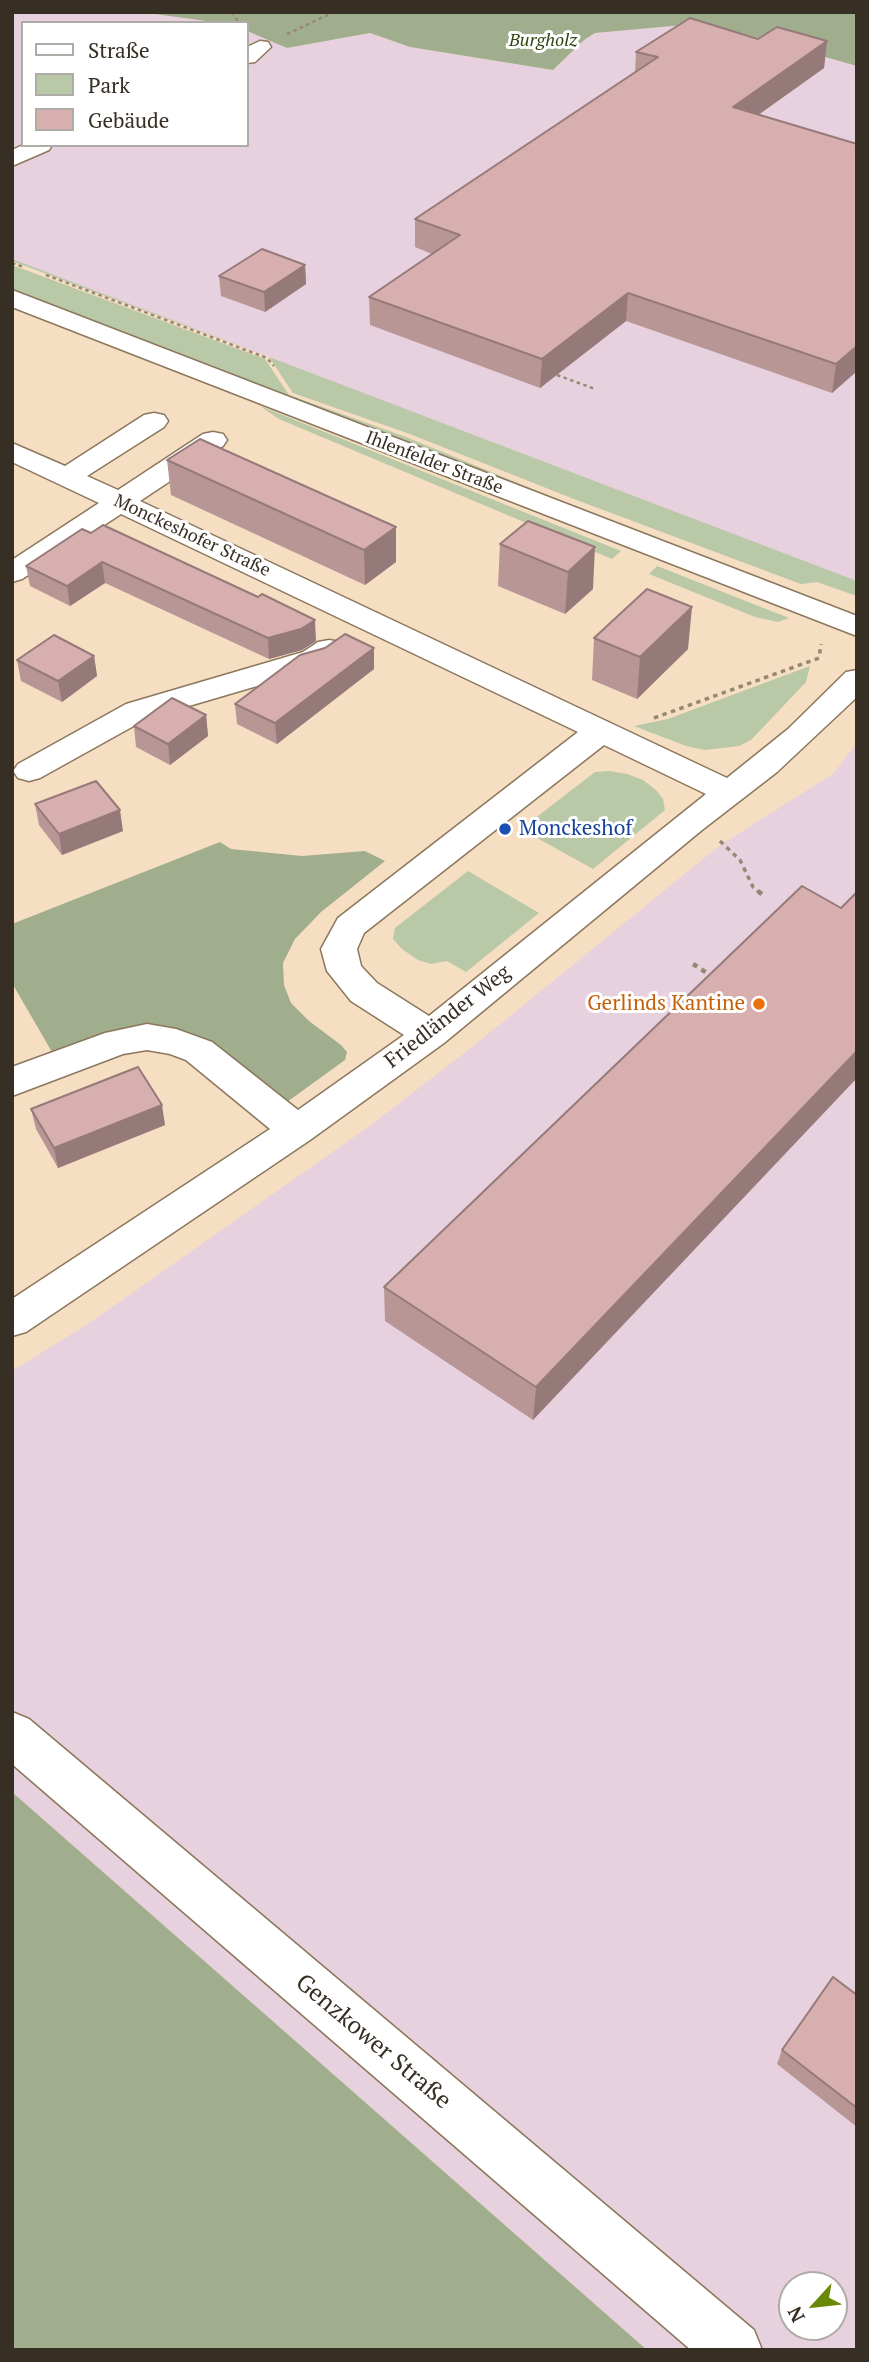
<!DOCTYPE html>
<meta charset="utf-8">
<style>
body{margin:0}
#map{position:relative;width:869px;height:2362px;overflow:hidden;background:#f5dec1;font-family:"PT Serif",serif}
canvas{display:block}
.frame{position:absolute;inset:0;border:14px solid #382f24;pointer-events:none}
.legend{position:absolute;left:21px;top:21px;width:228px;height:126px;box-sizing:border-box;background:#fff;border:2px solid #afaca7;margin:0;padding:9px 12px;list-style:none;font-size:21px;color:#382f24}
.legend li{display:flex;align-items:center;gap:14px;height:35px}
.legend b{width:35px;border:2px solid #afaca7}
.north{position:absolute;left:778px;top:2271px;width:70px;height:70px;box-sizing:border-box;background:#fff;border:2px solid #afaca7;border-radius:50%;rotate:243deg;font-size:19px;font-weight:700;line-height:28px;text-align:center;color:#382f24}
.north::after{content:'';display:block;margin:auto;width:24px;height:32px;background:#698909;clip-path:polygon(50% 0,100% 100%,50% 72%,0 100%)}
</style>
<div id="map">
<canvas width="869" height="2362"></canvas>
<div class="frame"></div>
<ul class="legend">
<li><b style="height:9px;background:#fff"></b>Straße</li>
<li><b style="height:19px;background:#b9c8a7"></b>Park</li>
<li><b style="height:19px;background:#d7afae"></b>Gebäude</li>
</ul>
<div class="north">N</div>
</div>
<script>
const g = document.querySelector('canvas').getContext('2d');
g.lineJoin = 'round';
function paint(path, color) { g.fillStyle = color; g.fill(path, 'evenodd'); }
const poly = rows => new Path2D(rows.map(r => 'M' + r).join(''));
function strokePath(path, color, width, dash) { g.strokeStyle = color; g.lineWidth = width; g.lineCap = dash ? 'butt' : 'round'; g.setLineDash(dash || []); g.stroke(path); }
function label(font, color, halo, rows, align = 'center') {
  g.font = font + ' "PT Serif",serif'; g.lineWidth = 6; g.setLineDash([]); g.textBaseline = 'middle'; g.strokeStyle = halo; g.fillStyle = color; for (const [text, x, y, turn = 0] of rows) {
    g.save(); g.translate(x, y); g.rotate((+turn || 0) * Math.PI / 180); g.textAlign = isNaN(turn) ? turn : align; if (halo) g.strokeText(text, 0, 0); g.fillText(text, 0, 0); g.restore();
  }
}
paint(poly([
 [12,12,140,12,221,23,23,23,23,145,247,145,247,31,287,48,370,33,410,47,553,70,584,40,595,33,706,23,857,66,857,596,817,582,801,584,574,499,410,434,293,393,269,357,12,261],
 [857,743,857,2350,647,2350,12,1792,12,1371,88,1324,371,1125,472,1047,719,846,833,774],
 [792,2285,834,2285,834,2327,792,2327]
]), '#e7d1de');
paint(poly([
 [12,259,857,581,857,596,817,582,801,584,574,499,410,434,293,393,269,357,12,261],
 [12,265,265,359,289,395,406,437,569,504,12,290],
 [260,406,621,551,612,559,279,419],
 [657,566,789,618,778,622,755,617,649,574],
 [810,666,806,682,751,740,739,746,705,750,686,746,634,726,668,719],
 [609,771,627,774,643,780,656,790,663,799,665,810,593,869,521,829,595,772],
 [468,871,539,913,466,972,447,961,431,964,418,960,402,949,393,939,395,928]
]), '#b9c8a7');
paint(poly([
 [140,12,857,12,857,66,706,23,595,33,584,40,553,70,410,47,370,33,287,48,247,31,247,23,221,23],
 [220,842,231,849,302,856,365,851,385,861,321,912,295,939,283,963,284,985,291,1003,309,1021,341,1045,347,1052,345,1060,287,1102,212,1044,183,1031,148,1026,113,1031,52,1052,12,983,12,924],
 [12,1792,647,2350,12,2350]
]), '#a0ae8e');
const minor = poly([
 [260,41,268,42,271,47,255,62,247,63,247,47,260,41],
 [23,145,52,145,49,150,12,166,12,150,23,145],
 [154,413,164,415,168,421,164,427,87,476,118,490,203,434,213,432,223,434,227,440,223,446,140,501,727,778,788,729,846,672,857,670,857,697,777,772,702,830,444,1043,310,1140,26,1332,12,1336,12,1299,270,1129,186,1060,170,1054,147,1050,123,1054,12,1096,12,1067,105,1033,147,1024,176,1029,212,1042,298,1110,404,1035,351,1001,327,971,321,949,338,918,578,732,121,514,22,579,12,582,12,560,99,503,12,462,12,443,65,466,144,415,154,413],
 [604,745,706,794,429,1016,377,983,361,966,357,949,364,933,604,745],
 [329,640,340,642,344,649,325,666,148,718,40,778,29,781,18,778,13,771,18,764,126,704,303,652,318,642,329,640],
 [12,1712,29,1719,754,2330,762,2350,691,2350,12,1764,12,1712]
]);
const major = poly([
 [12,290,857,616,857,636,12,307,12,290]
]);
strokePath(minor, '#8c775d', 3);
strokePath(major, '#8c775d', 3);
strokePath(poly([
 [232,12,239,23],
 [287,34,334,12],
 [12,263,24,267],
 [46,275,267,358,274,366],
 [557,375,595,389]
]), '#978773', 2.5, [3.5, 3.5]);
strokePath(poly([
 [654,718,819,658,821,644],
 [720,841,740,860,753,887,760,893]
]), '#978773', 3.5, [4.5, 4.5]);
strokePath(poly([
 [758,891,765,897],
 [693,964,713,977]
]), '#978773', 4.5, [5, 5]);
paint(minor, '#fff');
paint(major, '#fff');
paint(poly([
 [758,39,827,41,824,68,758,115,857,371,832,393,626,321,540,388,370,325,369,297,432,254,415,247,415,219,635,73,636,52],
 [305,265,306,284,265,312,221,296,219,276],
 [167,460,396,562,365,585,171,495],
 [528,521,593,589,565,614,498,586,500,544],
 [91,533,316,641,302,650,269,659,105,583,70,606,30,586,26,566],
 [594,638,688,649,637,699,592,680],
 [374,648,374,669,277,744,237,724,235,704],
 [94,656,97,676,62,702,21,681,17,660],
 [206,715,208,736,170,765,136,747,134,726],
 [35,804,123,831,62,855,39,825],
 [841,908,533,1420,385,1321,384,1287],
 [31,1109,165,1125,58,1168,36,1129],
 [857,1995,857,2127,777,2064,782,2050]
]), '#b99696');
paint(poly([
 [827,41,824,68,730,135,733,107],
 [305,265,306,284,265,312,264,292],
 [628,293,626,321,540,388,542,359],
 [857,346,857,371,832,393,836,364],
 [396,527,396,562,365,585,364,550],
 [595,547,593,589,565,614,568,572],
 [102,562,105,583,70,606,67,586],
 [692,607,688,649,637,699,640,657],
 [315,620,316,641,302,650,269,659,268,638],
 [374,648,374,669,277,744,275,723],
 [94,656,97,676,62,702,58,681],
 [206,715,208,736,170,765,168,744],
 [120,810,123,831,62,855,59,834],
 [857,1051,857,1078,533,1420,536,1387],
 [162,1105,165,1125,58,1168,54,1148]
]), '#967a7a');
const building = poly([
 [690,18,758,39,777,27,827,41,733,107,857,144,857,346,836,364,628,293,542,359,369,297,460,235,415,219,658,57,636,52,690,18],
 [262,249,305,265,264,292,219,276,262,249],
 [200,439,396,527,364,550,167,460,200,439],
 [528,521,595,547,568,572,500,544,528,521],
 [103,525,258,597,262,594,315,620,301,629,268,638,102,562,67,586,26,566,82,529,91,533,103,525],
 [647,589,692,607,640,657,594,638,647,589],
 [345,634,374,648,275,723,235,704,300,655,325,648,345,634],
 [54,635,94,656,58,681,17,660,54,635],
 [172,698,206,715,168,744,134,726,172,698],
 [96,781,120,810,59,834,35,804,96,781],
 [802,886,841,908,857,892,857,1051,536,1387,384,1287,802,886],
 [138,1067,162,1105,54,1148,31,1109,138,1067],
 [833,1977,857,1995,857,2108,782,2050,833,1977]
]);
paint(building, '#d7afae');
strokePath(building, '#967a7a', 2);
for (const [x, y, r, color] of [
 [505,829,7,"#1a4fb4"],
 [759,1004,7,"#e8710a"]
]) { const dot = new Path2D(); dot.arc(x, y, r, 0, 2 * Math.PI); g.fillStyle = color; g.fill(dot); strokePath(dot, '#fff', 2.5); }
label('italic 18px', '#31430f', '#fff', [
 ["Burgholz",543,41]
]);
label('18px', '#382f24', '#fff', [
 ["Ihlenfelder Straße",434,463,21],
 ["Monckeshofer Straße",192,536,25]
]);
label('21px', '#164399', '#fff', [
 ["Monckeshof",519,829]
], 'left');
label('21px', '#c56008', '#fff', [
 ["Gerlinds Kantine",745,1004]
], 'right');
label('21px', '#382f24', '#fff', [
 ["Friedländer Weg",448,1017,-38]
]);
label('24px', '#382f24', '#fff', [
 ["Genzkower Straße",373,2042,40]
]);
</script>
